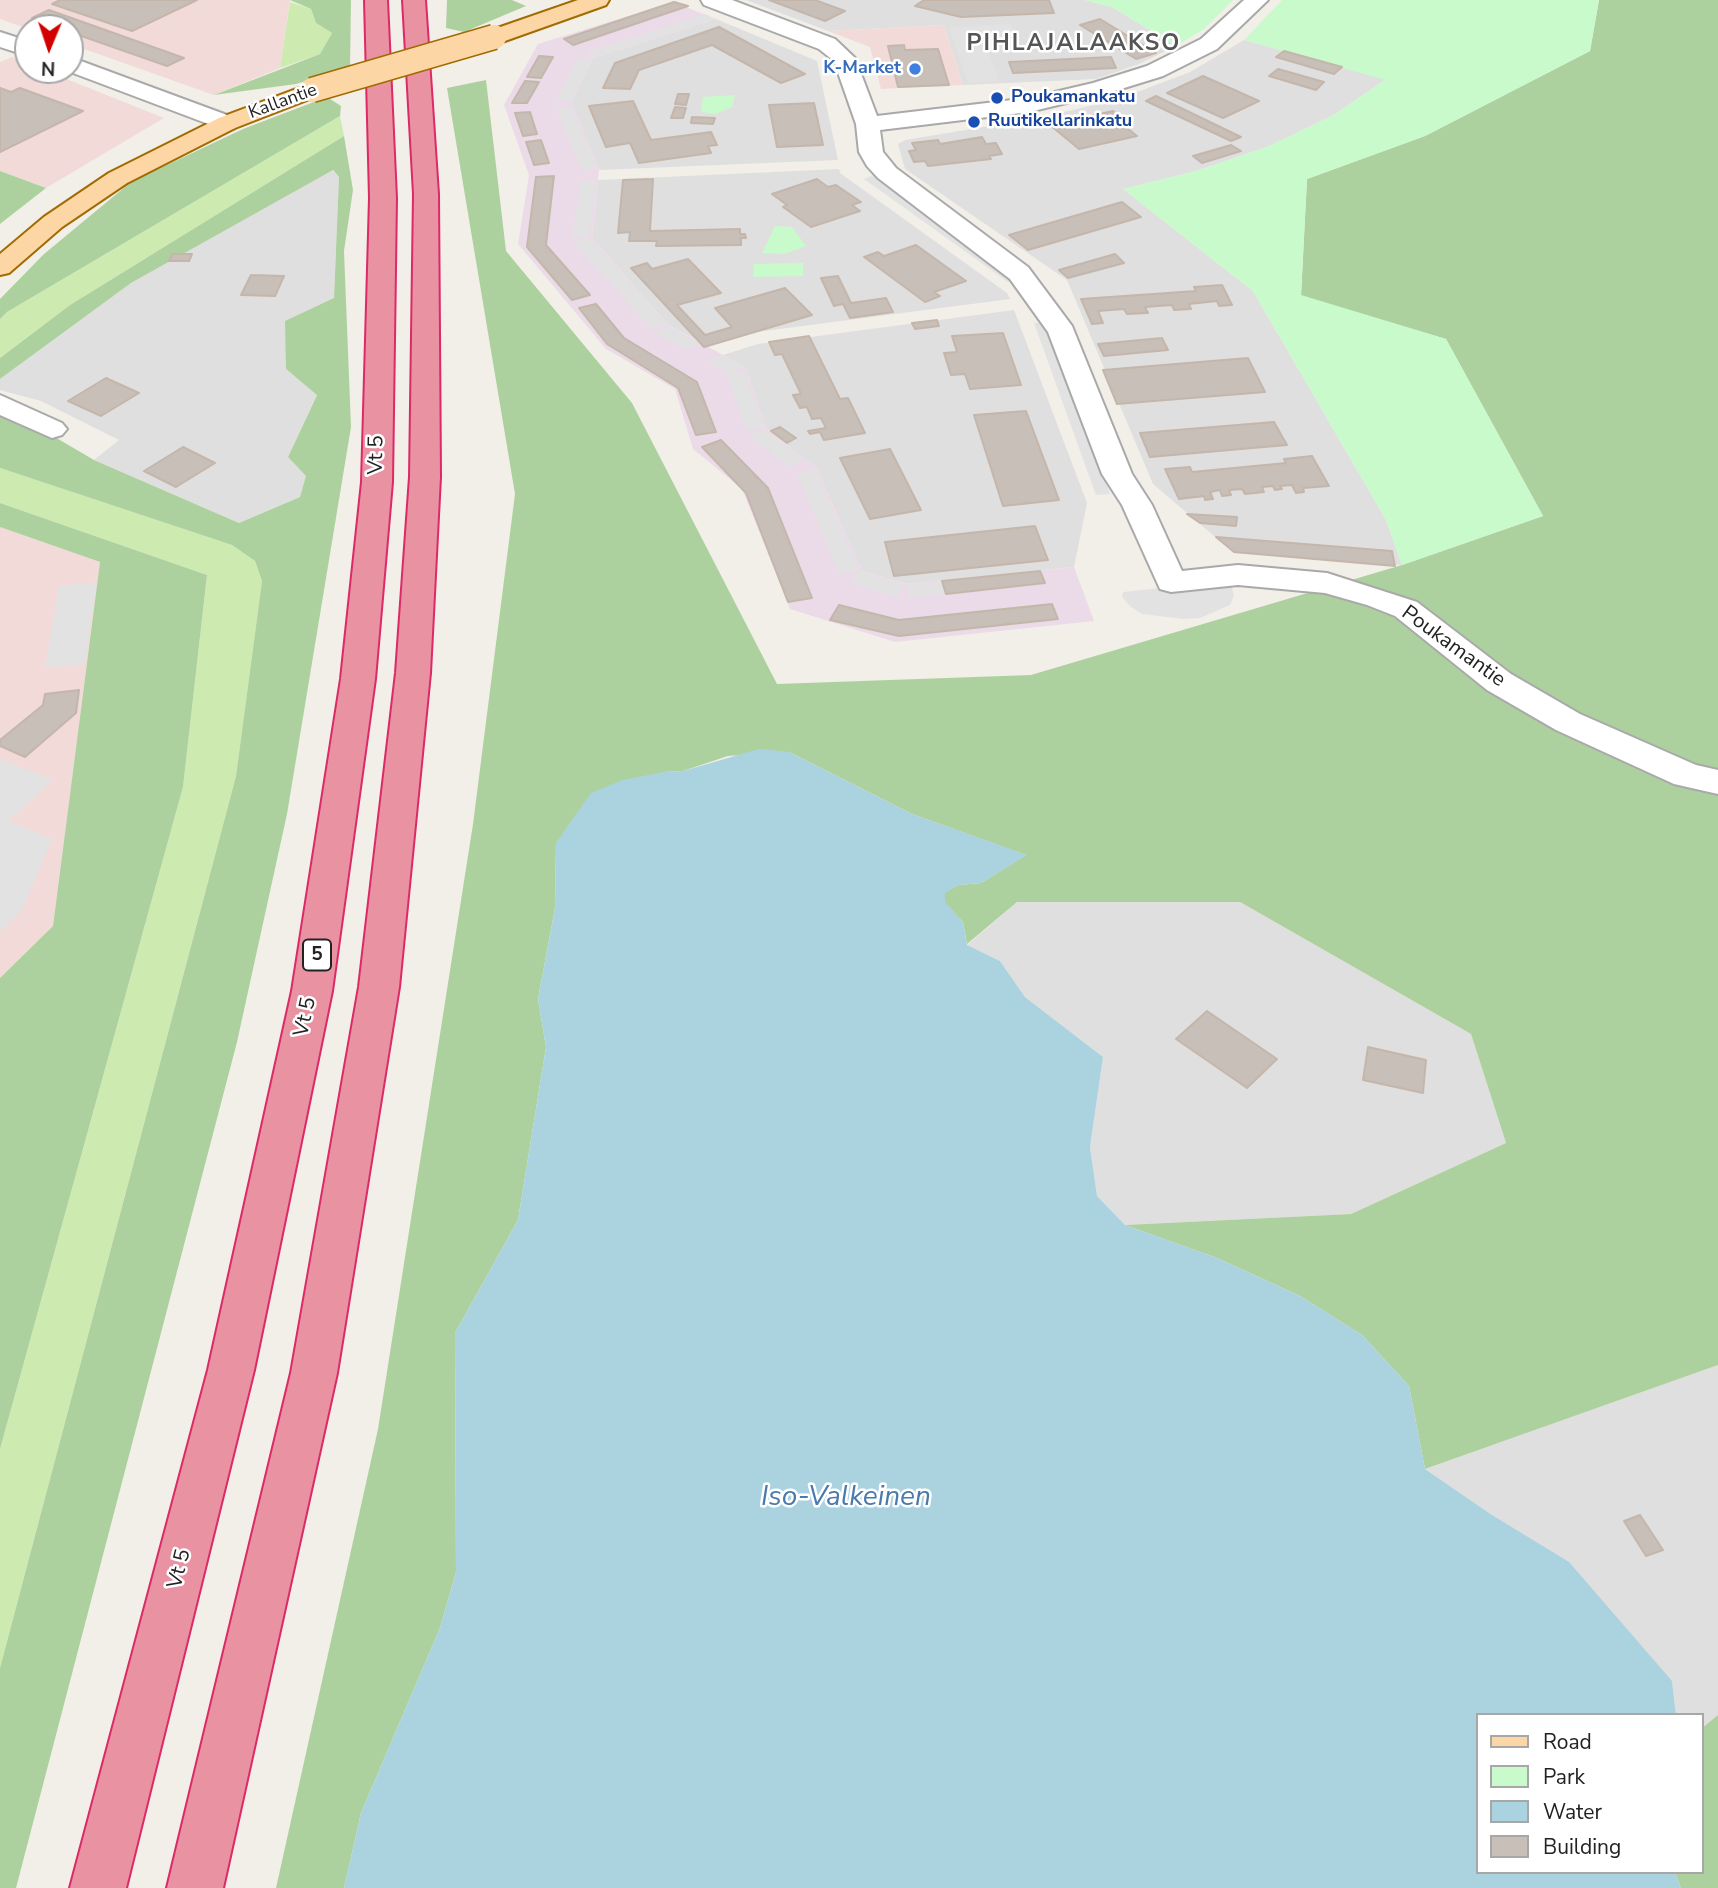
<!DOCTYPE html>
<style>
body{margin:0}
#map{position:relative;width:1718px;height:1888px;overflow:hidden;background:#f2efe9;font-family:"Nunito Sans",sans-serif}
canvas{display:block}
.legend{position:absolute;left:1476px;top:1713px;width:228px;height:161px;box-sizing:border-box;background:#fff;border:2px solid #a7a7a7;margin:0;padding:9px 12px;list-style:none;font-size:21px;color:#222}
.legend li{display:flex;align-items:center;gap:14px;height:35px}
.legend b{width:35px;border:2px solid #a7a7a7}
.north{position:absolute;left:14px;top:14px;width:70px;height:70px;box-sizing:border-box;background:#fff;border:2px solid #a7a7a7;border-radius:50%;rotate:182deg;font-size:19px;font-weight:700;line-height:28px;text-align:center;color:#222}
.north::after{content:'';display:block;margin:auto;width:24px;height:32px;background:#d40000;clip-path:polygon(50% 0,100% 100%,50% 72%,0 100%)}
</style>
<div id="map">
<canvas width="1718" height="1888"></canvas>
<ul class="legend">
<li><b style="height:9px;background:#fcd6a4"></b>Road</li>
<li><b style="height:19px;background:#c8facc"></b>Park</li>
<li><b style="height:19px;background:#aad3df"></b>Water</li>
<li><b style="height:19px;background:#c7bfb8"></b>Building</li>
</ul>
<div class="north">N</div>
</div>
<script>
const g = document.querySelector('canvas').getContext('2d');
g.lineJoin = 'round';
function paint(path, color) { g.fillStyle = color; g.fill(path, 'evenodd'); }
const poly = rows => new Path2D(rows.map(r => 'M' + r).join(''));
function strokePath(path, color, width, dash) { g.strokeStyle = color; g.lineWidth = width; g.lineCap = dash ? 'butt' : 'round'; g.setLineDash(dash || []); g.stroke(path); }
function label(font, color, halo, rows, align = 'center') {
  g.font = font + ' "Nunito Sans",sans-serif'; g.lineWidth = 5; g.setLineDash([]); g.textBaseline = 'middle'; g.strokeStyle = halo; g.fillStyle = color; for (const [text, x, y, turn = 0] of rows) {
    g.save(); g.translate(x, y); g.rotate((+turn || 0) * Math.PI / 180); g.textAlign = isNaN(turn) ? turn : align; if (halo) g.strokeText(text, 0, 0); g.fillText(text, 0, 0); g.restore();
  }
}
paint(poly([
 [746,0,1085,0,1112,7,1176,46,1139,64,1096,79,963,85,944,25,828,31],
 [716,19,817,61,838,160,599,170,571,102,593,58],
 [1244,40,1386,79,1334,115,1267,147,1196,171,1123,189,1253,291,1386,520,1402,565,1234,553,1153,484,1067,280,905,169,898,144,905,140,1038,118,1116,100,1190,72],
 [839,169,840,173,1007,293,1010,299,749,333,708,346,668,325,592,238,598,180],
 [332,170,339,177,334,298,286,369,317,394,288,457,307,476,300,497,239,523,94,460,119,440,41,401,0,390,0,379,131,283],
 [1014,310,1087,503,1074,567,906,584,862,571,816,468,766,428,745,367,723,355,758,344],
 [1017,902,1240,902,1471,1034,1506,1143,1351,1214,1125,1225,1097,1196,1090,1147,1103,1057,1025,997,1000,961,967,945],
 [1718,1365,1718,1715,1702,1728,1702,1715,1676,1715,1672,1681,1492,1515,1425,1469]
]), '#e0dfdf');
paint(poly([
 [0,0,290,0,280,68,214,95,70,44,70,28,28,29,0,19],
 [944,25,963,85,881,89,870,47,828,31],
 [12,57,28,64,28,70,44,70,164,118,46,188,0,171,0,62],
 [0,527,100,562,53,926,0,978]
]), '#f2dad9');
paint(poly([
 [673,2,716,19,593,58,571,102,599,170,592,238,668,325,745,367,766,428,816,468,862,571,906,584,1074,567,1094,621,895,642,790,609,742,489,693,449,675,389,606,349,518,244,529,175,504,105,538,44]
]), '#ebdbe8');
paint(poly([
 [290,2,311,9,316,23,332,33,320,54,280,68],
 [340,116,344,136,70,305,0,358,0,319,7,312],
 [0,468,232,545,255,561,262,581,236,776,0,1668,0,1449,183,787,207,575,0,503]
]), '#cdebb0');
paint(poly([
 [290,0,351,0,350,67,296,84,214,95,320,54,332,33,316,23,311,9],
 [447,0,512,0,526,6,464,32,446,28],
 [1599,0,1718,0,1718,1365,1425,1469,1409,1386,1362,1335,1300,1296,1217,1258,1125,1225,1351,1214,1506,1143,1471,1034,1240,902,1017,902,967,944,963,922,945,903,944,893,958,885,981,883,1026,855,912,814,789,752,728,756,683,771,664,772,556,843,555,908,538,999,546,1047,518,1220,455,1333,456,1572,440,1628,361,1813,344,1888,276,1888,378,1429,473,824,515,494,447,88,486,80,506,251,632,403,777,684,1031,675,1402,565,1543,516,1446,339,1301,296,1307,179,1425,136,1590,51],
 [327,97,341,106,340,116,7,312,0,319,0,299,44,254,131,182,243,129],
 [344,136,353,190,344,251,351,427,287,814,237,1042,16,1888,0,1888,0,1668,236,776,262,581,255,561,232,545,0,468,0,417,19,416,94,460,239,523,300,497,306,476,288,457,317,395,286,369,285,321,334,298,339,177,333,170,131,283,0,379,0,358,70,305],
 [0,171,46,188,0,224],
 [0,503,207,575,183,787,0,1449,0,978,53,926,100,562,0,527],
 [1718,1715,1718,1888,1681,1888,1675,1872,1702,1872,1702,1728]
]), '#add19e');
paint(poly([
 [1085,0,1233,0,1204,29,1176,46,1112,7],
 [1282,0,1599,0,1590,51,1425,136,1307,179,1301,295,1446,339,1543,516,1402,565,1386,520,1253,291,1123,189,1196,171,1267,147,1334,115,1385,80,1244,40],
 [735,95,732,107,715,114,701,112,703,97],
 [775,226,792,227,806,246,784,254,762,253],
 [803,263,803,276,753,277,754,264]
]), '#c8facc');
paint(poly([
 [706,14,714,19,593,57,585,53],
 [1011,24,1017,41,1009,41,1011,49,988,51,999,81,968,83,949,27],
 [578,58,592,59,570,101,556,100],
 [571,107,597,168,582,170,556,109],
 [874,175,1018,278,1008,282,864,179],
 [580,181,596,181,589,238,573,238],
 [589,238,636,289,666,324,651,329,620,294,634,290,620,293,574,243],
 [1047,322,1110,494,1096,495,1034,323],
 [667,326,699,343,687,350,654,333],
 [721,355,742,366,730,374,744,372,764,428,746,430,727,374,729,373,708,362],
 [765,429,804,460,789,467,749,436],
 [815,470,859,571,905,585,897,597,850,583,858,571,839,574,797,473],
 [1230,581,1234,595,1230,605,1200,618,1184,619,1142,614,1130,606,1122,597,1123,592],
 [97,582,85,664,45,668,59,586],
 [941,582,945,594,910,598,906,585],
 [0,759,53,780,8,821,52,839,22,910,0,931]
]), '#e2e2e2');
paint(poly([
 [759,749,789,752,912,814,1027,855,981,883,958,885,945,893,945,902,963,922,967,945,1000,961,1025,997,1103,1057,1090,1147,1097,1196,1125,1225,1217,1258,1300,1296,1362,1335,1409,1386,1425,1469,1492,1515,1569,1562,1672,1681,1676,1715,1478,1715,1478,1872,1675,1872,1681,1888,344,1888,361,1813,440,1628,456,1572,455,1333,518,1220,546,1047,538,999,555,908,556,843,591,793,623,780,664,772,683,771]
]), '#aad3df');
const building = poly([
 [60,0,197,0,132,31,52,4,60,0],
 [769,0,815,0,845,11,825,21,769,0],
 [924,0,1049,0,1054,13,961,17,915,6,924,0],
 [674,2,688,6,573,45,564,39,674,2],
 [49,10,184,58,167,66,70,32,70,28,60,28,32,18,49,10],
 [1100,19,1156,53,1136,59,1080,25,1100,19],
 [719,27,805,74,781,83,712,45,639,70,630,89,603,88,615,63,719,27],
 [904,45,905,50,938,49,949,85,898,87,888,46,904,45],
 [1284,51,1342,67,1334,74,1276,57,1284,51],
 [539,56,553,57,541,78,527,77,539,56],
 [1111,57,1116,68,1013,73,1009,62,1111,57],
 [1278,69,1324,82,1316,90,1269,76,1278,69],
 [1203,76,1259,101,1223,118,1167,93,1203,76],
 [525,81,539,82,527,103,512,103,525,81],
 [0,88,11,92,20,88,83,111,0,152,0,88],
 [678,94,689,94,686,105,675,104,678,94],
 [1156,96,1241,137,1231,141,1146,101,1156,96],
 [633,101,651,140,711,132,717,145,708,146,711,153,639,163,630,143,606,147,589,106,633,101],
 [814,103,823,145,777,147,769,105,814,103],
 [675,107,686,108,683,118,671,118,675,107],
 [1113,111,1128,122,1122,124,1137,136,1079,149,1050,125,1113,111],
 [530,112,537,134,523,136,515,113,530,112],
 [692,117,715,118,713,124,691,123,692,117],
 [982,137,986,144,996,143,1002,154,989,156,991,159,928,166,925,161,914,162,909,151,916,150,912,143,938,140,940,144,982,137],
 [541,140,549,163,534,165,526,142,541,140],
 [1231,145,1241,151,1202,163,1193,156,1231,145],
 [554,176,546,245,590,295,572,300,527,247,536,177,554,176],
 [653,179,650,231,740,229,740,234,745,234,746,238,741,238,741,245,656,246,657,241,629,241,630,232,618,233,623,180,653,179],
 [817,179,828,187,836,185,861,202,852,205,860,211,811,227,783,207,787,205,772,194,817,179],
 [1122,202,1141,217,1028,250,1009,235,1122,202],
 [916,245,966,281,934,292,940,296,925,302,864,257,878,252,884,256,916,245],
 [172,254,192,254,189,261,169,261,172,254],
 [1115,254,1124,263,1068,278,1059,270,1115,254],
 [688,259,721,293,677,305,705,335,732,327,715,308,785,288,812,315,704,347,631,268,647,263,652,269,688,259],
 [251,275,284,276,275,296,241,295,251,275],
 [838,276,851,303,886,298,893,312,850,318,843,304,834,306,821,278,838,276],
 [1222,285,1232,305,1219,306,1217,301,1189,304,1191,309,1174,310,1172,305,1145,307,1148,313,1127,314,1124,309,1098,311,1103,323,1092,324,1081,299,1196,291,1194,287,1222,285],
 [596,304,624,338,697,382,716,432,696,435,678,388,607,344,579,308,596,304],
 [937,320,939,326,915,329,912,323,937,320],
 [1003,333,1021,385,970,389,965,374,951,375,944,353,957,352,952,336,1003,333],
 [809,336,840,399,848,398,865,433,824,440,820,432,810,434,808,431,826,428,821,418,812,419,807,407,800,408,793,395,801,394,782,354,775,355,769,342,809,336],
 [1162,338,1168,350,1104,356,1098,344,1162,338],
 [1248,358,1265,392,1117,404,1103,370,1248,358],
 [106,378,139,393,101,416,68,401,106,378],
 [1026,411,1059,500,1003,506,974,415,1026,411],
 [1274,422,1287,445,1150,457,1140,433,1274,422],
 [780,427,796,438,787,443,771,431,780,427],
 [721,440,768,488,812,598,788,602,746,493,702,447,721,440],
 [183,447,215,463,176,487,144,471,183,447],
 [890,449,921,510,870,519,840,458,890,449],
 [1312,456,1329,486,1303,488,1304,492,1296,493,1292,485,1280,486,1282,489,1275,490,1273,486,1262,487,1264,492,1245,494,1242,489,1229,490,1231,495,1222,496,1220,490,1210,492,1213,499,1205,500,1204,496,1179,499,1165,469,1190,467,1192,472,1286,463,1284,459,1312,456],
 [1187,514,1237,517,1236,526,1200,523,1187,514],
 [1035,526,1048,560,894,576,885,542,1035,526],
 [1216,537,1392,551,1395,566,1234,552,1216,537],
 [1040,571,1045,583,946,594,942,581,1040,571],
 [1052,604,1058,619,899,636,830,620,839,605,899,620,1052,604],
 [79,690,76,713,25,757,0,746,0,740,43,705,45,694,79,690],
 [1207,1011,1277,1059,1247,1088,1176,1039,1207,1011],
 [1368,1047,1426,1060,1423,1093,1363,1080,1368,1047],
 [1640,1515,1663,1550,1646,1556,1624,1521,1640,1515]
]);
paint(building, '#c7bfb8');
strokePath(building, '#c4b6ab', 2);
const minor = poly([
 [701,0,732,0,835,39,855,58,877,116,1029,98,1093,83,1147,66,1201,39,1244,0,1268,0,1217,49,1163,76,1108,93,1029,112,880,130,883,152,896,168,1028,267,1072,326,1132,474,1152,505,1182,571,1238,565,1327,573,1417,602,1511,674,1580,714,1696,765,1718,770,1718,794,1674,784,1556,730,1487,690,1395,616,1367,605,1325,593,1238,585,1171,592,1160,589,1122,505,1102,474,1048,332,1010,279,878,178,867,166,859,152,856,124,834,61,819,49,704,5,701,0],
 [0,32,28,41,28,56,0,47,0,32],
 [70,57,235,118,239,123,235,128,227,130,219,128,65,70,70,70,70,57],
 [0,395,62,423,67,429,62,435,52,438,0,415,0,395]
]);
const major = poly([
 [578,0,609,0,606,5,502,42,494,44,486,42,483,37,486,32,578,0],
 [312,83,320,85,324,90,320,95,235,128,127,183,62,227,9,273,0,275,0,254,44,217,109,173,219,118,312,83]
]);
const highway = poly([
 [365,0,387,0,396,198,392,482,375,679,332,991,254,1370,126,1888,70,1888,208,1370,292,991,341,679,362,482,370,198,365,0],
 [403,0,425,0,438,194,440,477,430,673,399,987,337,1373,223,1888,167,1888,291,1373,359,987,396,673,410,477,414,194,403,0]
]);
strokePath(minor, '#a9a9a9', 4);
strokePath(major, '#a06b00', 4);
strokePath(highway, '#dc2a67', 4);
paint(minor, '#fff');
paint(major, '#fcd6a4');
paint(highway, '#e892a2');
const majorBridge = poly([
 [312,90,494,37]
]);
strokePath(majorBridge, '#a06b00', 27, []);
strokePath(majorBridge, '#fcd6a4', 24);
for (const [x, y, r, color] of [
 [915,69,7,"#3f7fe0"],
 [997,98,7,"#1a4fb4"],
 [974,122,7,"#1a4fb4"]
]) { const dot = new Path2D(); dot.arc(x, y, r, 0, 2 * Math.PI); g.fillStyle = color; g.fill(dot); strokePath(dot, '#fff', 2.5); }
label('bold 18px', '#366cbe', '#fff', [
 ["K-Market",901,69]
], 'right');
label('bold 18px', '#164399', '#fff', [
 ["Poukamankatu",1011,98],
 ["Ruutikellarinkatu",988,122]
], 'left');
label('18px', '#222', '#fff', [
 ["Kallantie",283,102,-20]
]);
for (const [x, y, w] of [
 [317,955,28]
]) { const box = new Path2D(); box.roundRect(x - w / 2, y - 15.5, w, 31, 5); g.fillStyle = '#fff'; g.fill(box); strokePath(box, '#222', 2); }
label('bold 19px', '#222', null, [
 ["5",317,955]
]);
label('21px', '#222', '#fff', [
 ["Vt 5",377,455,-89],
 ["Poukamantie",1453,647,36],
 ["Vt 5",306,1017,-78],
 ["Vt 5",180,1569,-76]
]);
g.letterSpacing = '2px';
label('bold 23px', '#555', '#fff', [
 ["PIHLAJALAAKSO",1074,44]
]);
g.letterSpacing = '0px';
label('italic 28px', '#4a7aab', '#fff', [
 ["Iso-Valkeinen",846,1498]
]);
</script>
